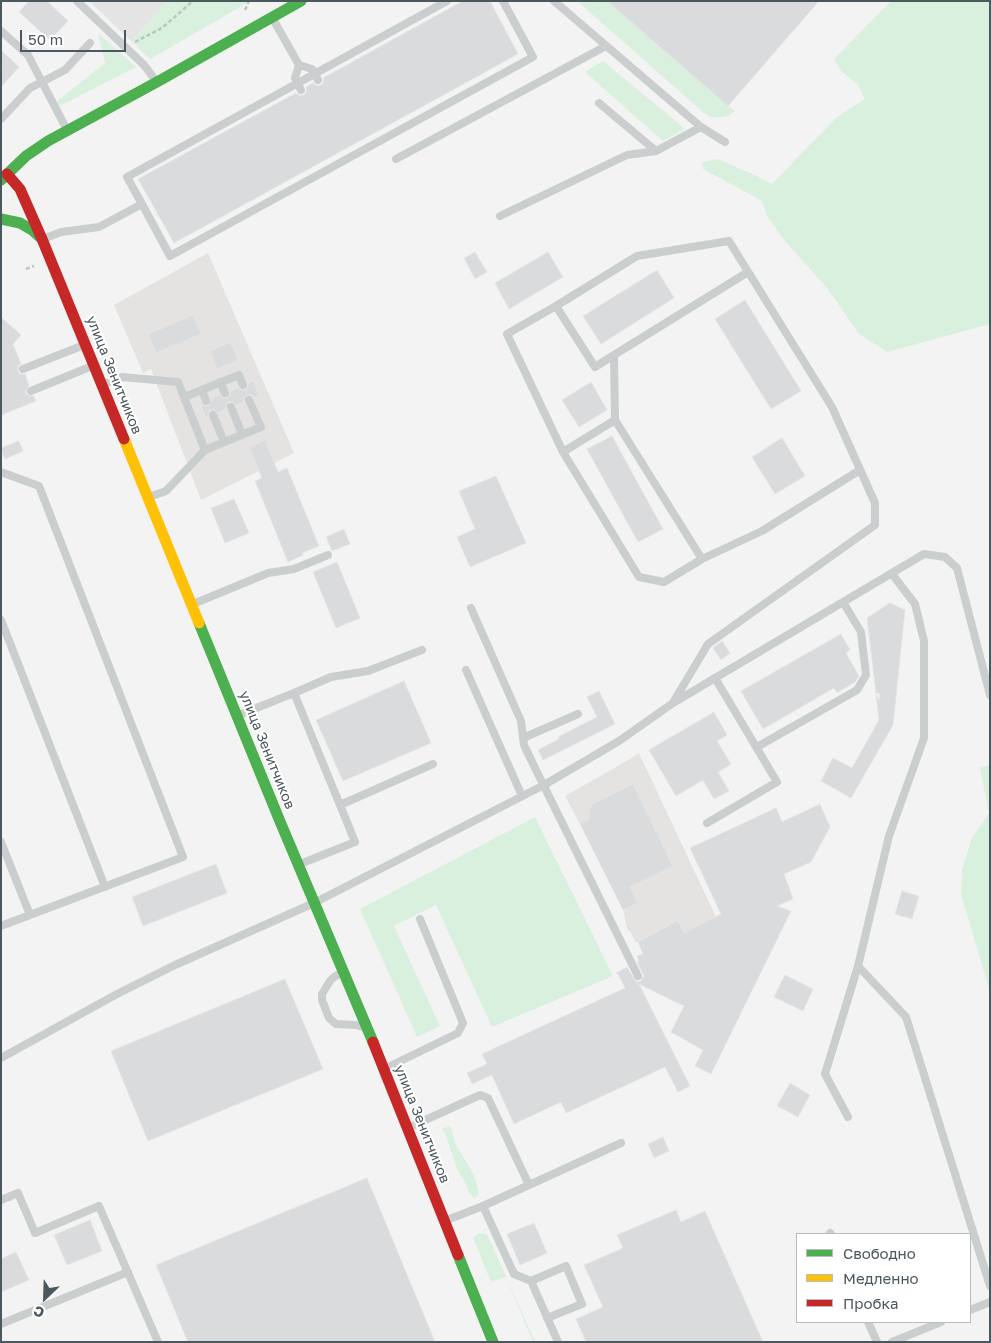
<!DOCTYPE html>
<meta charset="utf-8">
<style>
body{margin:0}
#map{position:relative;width:991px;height:1343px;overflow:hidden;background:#f3f3f3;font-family:"Golos Text",sans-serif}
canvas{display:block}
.frame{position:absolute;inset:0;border:2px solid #4b585e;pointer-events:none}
.legend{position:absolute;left:796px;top:1233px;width:175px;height:90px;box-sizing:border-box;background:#fff;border:1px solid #b7bcbf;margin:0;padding:6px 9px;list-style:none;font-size:15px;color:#4b585e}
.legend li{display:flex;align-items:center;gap:10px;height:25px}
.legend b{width:25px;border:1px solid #b7bcbf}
.north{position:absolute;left:20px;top:1273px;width:50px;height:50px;-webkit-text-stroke:4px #fff;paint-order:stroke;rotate:204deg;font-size:14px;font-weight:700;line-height:20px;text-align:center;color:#4b585e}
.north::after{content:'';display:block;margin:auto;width:18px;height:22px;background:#4b585e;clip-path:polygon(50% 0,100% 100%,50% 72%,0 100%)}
.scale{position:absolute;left:20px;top:30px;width:106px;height:22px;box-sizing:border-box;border:2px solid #4b585e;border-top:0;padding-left:6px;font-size:15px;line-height:18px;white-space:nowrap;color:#4b585e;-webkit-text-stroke:4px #fff;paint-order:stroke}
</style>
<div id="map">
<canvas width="991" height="1343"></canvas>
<div class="frame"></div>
<ul class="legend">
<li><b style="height:6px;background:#4caf50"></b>Свободно</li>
<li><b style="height:6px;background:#ffc107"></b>Медленно</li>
<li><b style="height:6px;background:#c62828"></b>Пробка</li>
</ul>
<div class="north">С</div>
<div class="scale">50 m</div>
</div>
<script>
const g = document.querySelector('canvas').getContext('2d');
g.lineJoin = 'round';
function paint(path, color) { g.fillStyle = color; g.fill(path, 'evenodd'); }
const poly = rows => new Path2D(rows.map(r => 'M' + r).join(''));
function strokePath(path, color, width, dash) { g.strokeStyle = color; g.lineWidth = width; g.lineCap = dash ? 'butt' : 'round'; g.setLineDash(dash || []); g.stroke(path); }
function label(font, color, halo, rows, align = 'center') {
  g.font = font + ' "Golos Text",sans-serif'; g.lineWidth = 4; g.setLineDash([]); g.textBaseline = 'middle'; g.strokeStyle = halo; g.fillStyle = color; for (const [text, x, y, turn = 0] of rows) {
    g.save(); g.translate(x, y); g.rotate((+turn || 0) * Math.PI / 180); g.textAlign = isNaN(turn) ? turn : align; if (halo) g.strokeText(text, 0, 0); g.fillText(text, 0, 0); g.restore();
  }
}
paint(poly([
 [208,253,294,453,201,500,151,369,143,373,114,305],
 [639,753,716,917,684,933,678,920,636,943,630,931,628,931,623,910,580,824,565,796,630,759]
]), '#e4e3e1');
paint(poly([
 [89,1,168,1,131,41]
]), '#e5e4e5');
paint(poly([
 [168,1,251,1,150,59,131,41],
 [577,1,607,1,735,111,728,116,713,118,704,113],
 [891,1,990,1,990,324,887,352,859,334,827,288,784,240,767,216,762,201,703,169,702,162,718,159,759,177,772,184,837,117,865,99,858,85,841,71,834,59],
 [98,33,136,67,60,106,56,102,105,63],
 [603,61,685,129,663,141,585,72],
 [990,765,990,992,961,894,962,870,972,838,989,813,980,768],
 [535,817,613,976,492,1027,436,905,394,926,440,1026,417,1037,360,909],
 [450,1126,453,1134,455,1143,474,1175,479,1193,475,1199,469,1193,466,1184,457,1169,446,1136,442,1129],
 [479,1233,486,1234,489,1238,535,1342,533,1342,506,1277,491,1282,473,1238]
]), '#daf0df');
const building = poly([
 [29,1,47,1,68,21,50,40,19,12,29,1],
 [463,1,490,1,518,54,174,243,138,179,296,93,300,96,304,95,307,91,306,87,313,83,317,86,321,85,324,81,323,78,463,1],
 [607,1,819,1,728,106,607,1],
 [1,50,19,67,1,87,1,50],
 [475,252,487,272,475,279,464,258,475,252],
 [548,252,563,277,509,309,495,283,548,252],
 [657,270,674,298,601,344,583,316,657,270],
 [745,300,801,391,771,409,715,319,745,300],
 [193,315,201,334,156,353,148,334,193,315],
 [1,317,21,335,13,344,21,364,18,366,18,371,20,374,25,374,29,386,26,390,26,394,30,396,34,396,36,401,1,415,1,317],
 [231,342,238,360,217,369,210,351,231,342],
 [253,381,259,395,254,398,252,395,247,395,244,397,244,402,236,405,232,402,228,402,226,406,226,409,218,413,214,410,210,410,208,414,208,417,206,418,200,403,205,406,208,406,211,402,211,399,220,395,222,398,227,398,230,396,230,391,238,388,242,390,246,390,248,386,248,383,253,381],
 [591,382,607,410,579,427,562,400,591,382],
 [612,436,663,529,638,542,587,449,612,436],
 [782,438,805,476,775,494,752,457,782,438],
 [265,440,278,472,287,468,319,546,302,553,303,555,288,562,255,481,262,478,249,447,265,440],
 [19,441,23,451,5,459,1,448,19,441],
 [496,476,526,543,470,567,457,537,475,529,459,491,496,476],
 [234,499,249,533,225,543,211,508,234,499],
 [344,529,350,544,332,551,326,537,344,529],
 [337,562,360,618,336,628,313,572,337,562],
 [890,603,905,610,893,725,851,798,821,781,833,758,852,768,879,720,876,694,879,700,880,694,876,693,867,618,890,603],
 [841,634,850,650,846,653,859,676,855,682,837,693,834,688,763,729,741,691,841,634],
 [722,641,730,653,721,660,713,648,722,641],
 [404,681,431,743,343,781,316,720,404,681],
 [599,691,615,724,543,760,538,750,559,739,558,737,597,717,587,697,599,691],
 [714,712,727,735,717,741,731,764,718,772,729,791,714,799,703,780,676,796,649,750,714,712],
 [633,784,673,866,630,887,638,903,623,910,580,824,590,819,589,811,592,804,633,784],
 [820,804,830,827,811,862,784,874,793,899,777,906,791,911,711,1074,695,1066,703,1050,671,1032,684,1006,639,984,690,1086,678,1092,665,1067,566,1113,561,1102,514,1124,492,1075,472,1084,467,1073,487,1064,482,1054,625,988,618,974,616,973,627,967,635,980,637,982,641,981,644,976,637,962,639,961,637,956,643,954,638,942,678,920,684,933,721,914,690,848,776,808,782,822,820,804],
 [216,864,227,893,143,926,132,897,216,864],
 [902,891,919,896,912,919,895,914,902,891],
 [785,975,813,989,803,1011,774,997,785,975],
 [285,979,323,1069,148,1141,111,1051,285,979],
 [790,1083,810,1095,798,1117,777,1106,790,1083],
 [663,1137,669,1151,654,1158,648,1144,663,1137],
 [367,1178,435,1342,188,1342,156,1265,367,1178],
 [676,1210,681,1222,705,1211,763,1342,586,1342,576,1319,603,1307,584,1265,623,1248,617,1235,676,1210],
 [90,1220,102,1251,67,1265,54,1235,90,1220],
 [534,1223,547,1253,520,1265,507,1234,534,1223],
 [16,1252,29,1280,1,1292,1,1259,16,1252]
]);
paint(building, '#d9dbdc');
strokePath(building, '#e5e5e6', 1);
strokePath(poly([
 [245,10,249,1],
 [135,42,162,28,193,1],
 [26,269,34,266]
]), '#bbc5c1', 2.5, [4, 2.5]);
strokePath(poly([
 [77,1,144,65,156,81],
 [554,1,701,127,725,142],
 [273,19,299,65,312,69,318,80],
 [1,31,28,55,66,128],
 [299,65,295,78,301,90],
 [599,103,656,151],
 [1,119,30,88,65,70,90,43],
 [396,159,606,46],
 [142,204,127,177,447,1],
 [500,216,627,155,656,151,701,127],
 [43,239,61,232,99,227,142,204,170,256,533,57,503,1],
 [748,272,614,355,615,420,702,559,762,531,860,470],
 [556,306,595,367,614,355],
 [23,369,84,345],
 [220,382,225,393],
 [104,384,122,377,178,382,205,450,166,491,149,497],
 [202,390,206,401],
 [31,391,92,366],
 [184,397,239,375,243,385],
 [231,407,242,434],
 [213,415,224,442],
 [205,450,261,427,249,400],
 [563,452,615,420],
 [1,472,39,486,183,857,1,926],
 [892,574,915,604,924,641,924,738,889,836,858,966,906,1017,990,1286],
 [193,604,268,573,294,569,328,555],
 [471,608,521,721,524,745,534,766,638,976],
 [1,620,105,887],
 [466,670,522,796],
 [294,693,331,677,368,671,422,650],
 [674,701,708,644,875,525,875,503,832,407,729,241,637,256,556,306,507,334,563,452,639,577,664,582,702,559],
 [239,715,294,693,340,805,355,842,300,864],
 [523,738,578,714],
 [757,747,857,690,866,675,861,632,843,602],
 [340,805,433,764],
 [707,823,777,782,715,678],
 [1,842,30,915],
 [341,973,334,977,330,981,322,994,322,1000,329,1018,336,1024,356,1025,363,1027],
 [1,1058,117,994,175,965,314,903,544,785,619,741,673,703,924,554,945,557,957,568,990,695],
 [386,1068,458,1033,463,1023,420,919],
 [848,1117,825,1074,858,966],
 [410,1127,480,1095,488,1098,529,1185],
 [1,1200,18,1193,35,1233,99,1206,158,1342],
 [483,1206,514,1274,531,1281,558,1342],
 [447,1220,483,1206,621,1143],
 [830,1233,831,1234],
 [531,1281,566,1266,582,1304,547,1318],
 [970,1310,990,1302],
 [868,1322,877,1342],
 [1,1324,128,1272],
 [892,1342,941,1322]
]), '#cbcece', 8);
strokePath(poly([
 [1,180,26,156,48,141,157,82,301,1],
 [1,219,20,223,32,230,42,239],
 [199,623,279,819,373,1042],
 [458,1255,493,1342]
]), '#4caf50', 11);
strokePath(poly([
 [124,439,199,623]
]), '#ffc107', 11);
strokePath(poly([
 [7,174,20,189,42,239,124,439],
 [373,1042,458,1255]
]), '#c62828', 11);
label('14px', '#4b585e', '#fff', [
 ["улица Зенитчиков",114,375,68],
 ["улица Зенитчиков",267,750,68],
 ["улица Зенитчиков",422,1124,68]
]);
</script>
